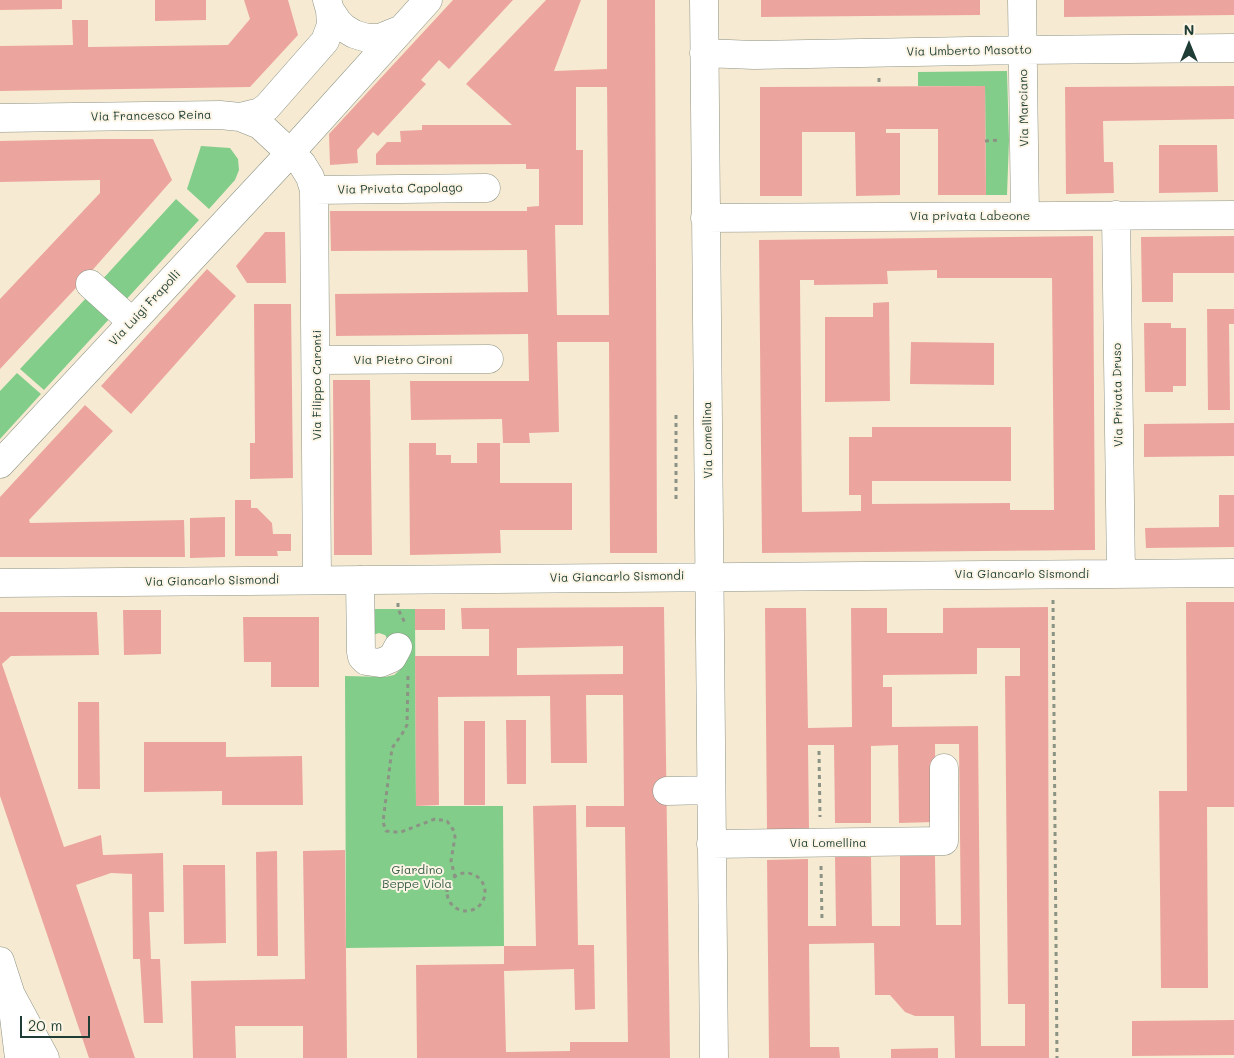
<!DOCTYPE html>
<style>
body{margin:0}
#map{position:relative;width:1234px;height:1058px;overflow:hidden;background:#f7ead3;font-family:Mali,sans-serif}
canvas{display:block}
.north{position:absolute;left:1164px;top:20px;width:50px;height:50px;-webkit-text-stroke:4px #fcf5e5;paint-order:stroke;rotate:0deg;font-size:14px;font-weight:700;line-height:20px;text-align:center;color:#1f3d34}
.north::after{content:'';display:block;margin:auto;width:18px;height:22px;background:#1f3d34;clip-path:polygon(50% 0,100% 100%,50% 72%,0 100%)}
.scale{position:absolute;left:20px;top:1016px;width:70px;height:22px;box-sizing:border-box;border:2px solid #1f3d34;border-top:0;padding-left:6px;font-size:15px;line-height:18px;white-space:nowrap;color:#1f3d34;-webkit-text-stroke:4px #fcf5e5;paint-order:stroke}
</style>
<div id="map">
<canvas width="1234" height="1058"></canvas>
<div class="north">N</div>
<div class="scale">20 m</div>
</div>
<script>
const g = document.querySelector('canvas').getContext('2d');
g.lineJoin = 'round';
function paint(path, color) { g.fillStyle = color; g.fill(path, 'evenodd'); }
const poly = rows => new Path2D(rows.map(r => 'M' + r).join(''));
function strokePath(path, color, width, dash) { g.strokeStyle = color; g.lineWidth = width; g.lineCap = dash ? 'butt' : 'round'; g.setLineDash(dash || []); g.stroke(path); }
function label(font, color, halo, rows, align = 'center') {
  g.font = font + ' Mali,sans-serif'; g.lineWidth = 4; g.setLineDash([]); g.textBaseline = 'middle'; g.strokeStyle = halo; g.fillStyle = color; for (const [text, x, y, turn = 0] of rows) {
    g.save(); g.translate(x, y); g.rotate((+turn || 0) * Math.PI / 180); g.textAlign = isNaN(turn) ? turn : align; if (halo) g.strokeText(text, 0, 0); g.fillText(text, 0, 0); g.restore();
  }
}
paint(poly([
 [1007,71,1009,140,1007,195,986,195,985,86,918,86,918,72],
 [201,146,230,148,238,159,239,170,235,180,209,209,187,189],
 [176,199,199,220,123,303,100,282],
 [88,296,111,317,44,390,20,369],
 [17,373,41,394,0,439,0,391],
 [370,609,415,609,416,806,503,806,504,946,346,948,345,676,385,677,394,675,400,670,403,663,385,635,379,633,373,635]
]), '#83cd8a');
paint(poly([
 [0,0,62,0,62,9,0,10],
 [155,0,206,0,206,20,155,21],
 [244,0,288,0,298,35,250,87,0,91,0,46,73,45,72,20,88,20,88,47,228,45,250,19],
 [453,0,513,0,449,69,439,60,421,80,426,84,378,136,373,132,357,150,358,163,330,165,329,134],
 [546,0,581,0,554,71,607,69,607,0,655,0,657,553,610,553,609,342,557,342,559,432,529,433,530,443,503,443,502,419,411,420,410,381,529,381,528,334,336,336,335,294,528,292,527,250,331,251,330,211,527,211,527,207,539,206,539,169,526,169,526,164,376,165,376,154,387,142,401,142,400,131,422,130,422,125,512,125,466,84],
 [576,87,607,87,609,315,557,315,555,225,583,225,583,150,576,150],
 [761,0,980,0,980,15,761,17],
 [1064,0,1234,0,1234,15,1064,17],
 [985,86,986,195,938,195,938,129,886,129,886,133,900,133,900,195,856,196,855,132,802,132,802,196,760,196,760,87],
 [1234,86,1234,119,1103,121,1104,162,1113,162,1114,193,1066,194,1065,87],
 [99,139,153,139,172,180,89,274,0,369,0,299,100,193,100,180,0,182,0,141],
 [1159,145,1217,145,1218,192,1159,193],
 [265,232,285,232,286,283,247,283,236,266],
 [1093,236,1095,550,762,553,759,240],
 [937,270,937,278,1052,278,1054,510,1010,510,1010,503,872,504,872,481,1011,481,1011,427,872,427,872,437,849,437,849,495,861,495,861,511,802,512,800,280,814,280,814,285,888,284,887,271],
 [1234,236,1234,273,1173,273,1173,302,1142,302,1141,237],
 [207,269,236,296,131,414,101,386],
 [889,302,890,401,825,402,825,317,873,317,873,303],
 [254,304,291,304,293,478,250,479,250,443,255,443],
 [1207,309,1234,309,1234,324,1229,324,1230,410,1208,410],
 [1144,323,1171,323,1171,328,1186,328,1186,386,1173,386,1173,392,1145,392],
 [911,342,994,343,994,385,910,384],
 [333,380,370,380,372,555,334,555],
 [85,405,113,431,29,520,30,523,184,520,185,557,0,557,0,497],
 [1234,423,1234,456,1144,457,1144,424],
 [409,443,436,443,436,455,451,455,451,463,477,463,477,443,500,443,500,483,572,483,572,530,500,530,501,553,410,555],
 [1219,495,1234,495,1234,547,1146,548,1145,528,1219,527],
 [235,500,251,500,251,508,257,508,272,523,273,534,291,534,291,551,277,551,278,556,235,556],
 [225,517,225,557,190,558,190,518],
 [1186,602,1234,602,1234,807,1207,807,1208,988,1161,988,1159,791,1187,791],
 [664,607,670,1058,417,1058,416,965,504,964,504,946,536,946,533,806,576,805,578,945,594,945,595,1009,575,1010,574,969,504,971,506,1052,570,1051,570,1042,628,1042,625,827,586,827,586,806,624,806,623,695,586,695,587,763,551,763,550,696,438,697,439,805,416,806,415,656,489,656,489,629,462,629,461,608],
 [623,646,623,674,517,675,517,648],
 [1048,607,1049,1058,955,1058,954,1016,915,1016,905,1012,890,995,875,995,874,943,809,944,810,1047,839,1047,840,1058,769,1058,767,860,808,859,808,926,836,926,835,857,871,857,872,926,900,926,900,856,935,856,936,925,961,925,959,744,935,744,936,822,899,823,898,745,871,746,871,823,835,823,834,745,808,745,809,829,767,830,765,608,806,608,808,728,852,727,851,608,887,608,887,633,943,633,943,608],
 [977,648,1020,648,1020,676,1005,676,1008,1004,1025,1004,1025,1046,981,1046,978,726,892,727,892,687,883,687,883,675,977,674],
 [415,609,445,609,445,630,415,630],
 [123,610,161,610,161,654,124,655],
 [0,612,97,612,99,655,11,656,2,664,64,847,101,835,103,855,163,853,164,912,149,912,151,959,160,959,163,1023,144,1023,140,959,133,959,132,874,111,873,76,885,135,1058,89,1058,0,796],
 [243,617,319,617,319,687,271,687,271,662,244,662],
 [78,702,99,702,100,789,78,789],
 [506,720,526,720,526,784,507,784],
 [464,721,485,721,485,805,464,805],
 [144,742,226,742,226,757,302,756,303,805,222,805,222,791,144,792],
 [345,850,347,1058,303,1058,303,1026,235,1026,236,1058,193,1058,191,981,305,979,303,851],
 [277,851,278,956,257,956,256,852],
 [183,865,225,865,226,943,184,944],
 [1234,1020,1234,1055,1132,1056,1132,1021],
 [938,1048,938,1058,891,1058,891,1049]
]), '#eca59e');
const minor = poly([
 [704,0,714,1058],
 [1022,0,1025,216],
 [330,10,338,22,344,28,354,34,367,38,380,38,402,29],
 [704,53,754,55,1023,50,1234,48],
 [240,117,260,112,267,107,325,41,331,25,330,10,327,0],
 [0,118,220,115,240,117,260,125,302,164,310,177,314,190,317,580],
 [314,190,486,188],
 [1116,215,1121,574],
 [705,218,1234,215],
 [90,284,132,322],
 [317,360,489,359],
 [0,464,290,153,428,0],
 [360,580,361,652,362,657,366,661,380,663,392,658,398,647],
 [0,583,1234,573],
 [667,791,711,790],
 [711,844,944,841,944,768],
 [0,961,11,995,45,1058],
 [13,1009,19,1058]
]);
strokePath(minor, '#8b9484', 29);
strokePath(poly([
 [879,78,879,86],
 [985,141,1000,140],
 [676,415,676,499],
 [1053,600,1057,1058],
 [398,603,398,609,405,623],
 [408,676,407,725,402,734,392,748,383,822,386,831,395,832,401,832,435,819,447,821,454,831,455,837,451,861,455,877],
 [819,751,820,817],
 [821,866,822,920],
 '447 892a19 19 0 1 1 38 0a19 19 0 1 1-38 0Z'
]), '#8b9484', 3, [4, 4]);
strokePath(minor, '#fff', 28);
label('12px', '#1f3d34', '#fcf5e5', [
 ["Via Umberto Masotto",969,51,-1],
 ["Via Marciano",1024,108,-91],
 ["Via Francesco Reina",151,116,-1],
 ["Via Privata Capolago",400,189,-1],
 ["Via privata Labeone",970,216],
 ["Via Luigi Frapolli",145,308,-47],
 ["Via Pietro Cironi",403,360],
 ["Via Filippo Caronti",317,385,-90],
 ["Via Privata Druso",1118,395,-91],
 ["Via Lomellina",708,440,-91],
 ["Via Giancarlo Sismondi",1022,574],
 ["Via Giancarlo Sismondi",617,577,-1],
 ["Via Giancarlo Sismondi",212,581,-1],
 ["Via Lomellina",828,843]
]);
label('12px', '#335a45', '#fcf5e5', [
 ["Giardino",417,870],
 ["Beppe Viola",417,884]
]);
</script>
